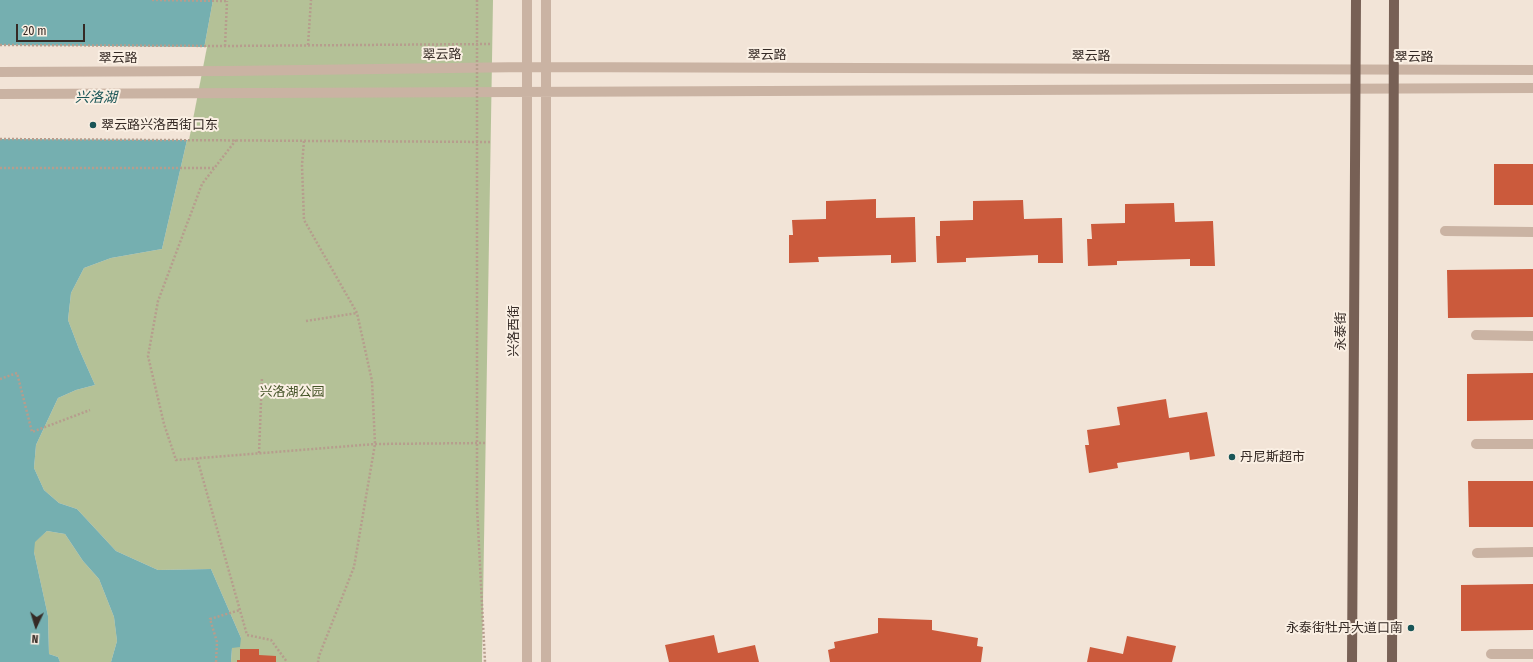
<!DOCTYPE html>
<meta charset="utf-8">
<style>
body{margin:0}
#map{position:relative;width:1533px;height:662px;overflow:hidden;background:#f2e4d7;font-family:"Fira Sans Condensed",sans-serif}
canvas{display:block}
.north{position:absolute;left:16px;top:606px;width:40px;height:40px;-webkit-text-stroke:3px #faefe3;paint-order:stroke;rotate:184deg;font-size:11px;font-weight:700;line-height:16px;text-align:center;color:#352a25}
.north::after{content:'';display:block;margin:auto;width:14px;height:18px;background:#352a25;clip-path:polygon(50% 0,100% 100%,50% 72%,0 100%)}
.scale{position:absolute;left:16px;top:24px;width:69px;height:18px;box-sizing:border-box;border:2px solid #352a25;border-top:0;padding-left:5px;font-size:12px;line-height:14px;white-space:nowrap;color:#352a25;-webkit-text-stroke:3px #faefe3;paint-order:stroke}
</style>
<div id="map">
<canvas width="1533" height="662"></canvas>
<div class="north">N</div>
<div class="scale">20 m</div>
</div>
<script>
const g = document.querySelector('canvas').getContext('2d');
g.lineJoin = 'round';
function paint(path, color) { g.fillStyle = color; g.fill(path, 'evenodd'); }
const poly = rows => new Path2D(rows.map(r => 'M' + r).join(''));
function strokePath(path, color, width, dash) { g.strokeStyle = color; g.lineWidth = width; g.lineCap = dash ? 'butt' : 'round'; g.setLineDash(dash || []); g.stroke(path); }
function label(font, color, halo, rows, align = 'center') {
  g.font = font + ' "Fira Sans Condensed","Noto Sans SC",sans-serif'; g.lineWidth = 4; g.setLineDash([]); g.textBaseline = 'middle'; g.strokeStyle = halo; g.fillStyle = color; for (const [text, x, y, turn = 0] of rows) {
    g.save(); g.translate(x, y); g.rotate((+turn || 0) * Math.PI / 180); g.textAlign = isNaN(turn) ? turn : align; if (halo) g.strokeText(text, 0, 0); g.fillText(text, 0, 0); g.restore();
  }
}
paint(poly([
 [213,0,493,0,482,662,231,662,232,648,241,638,211,569,158,570,116,551,77,509,59,503,44,490,34,468,36,445,58,398,76,390,95,385,79,349,68,320,71,293,84,268,111,258,162,249,187,140],
 [47,531,65,534,83,561,99,579,114,617,117,641,111,662,60,662,58,657,49,654,48,616,34,552,34,542]
]), '#b4c197');
paint(poly([
 [0,0,213,0,187,140,162,249,111,258,84,268,71,293,68,320,79,349,95,385,76,390,58,398,36,445,34,468,44,490,59,503,77,509,116,551,158,570,211,569,241,638,240,647,232,648,231,662,111,662,117,641,114,617,99,579,83,561,65,534,47,531,35,542,34,552,48,616,49,654,58,657,60,662,0,662]
]), '#75afb0');
paint(poly([
 [0,45,207,47,189,140,0,139]
]), '#f2e4d7');
paint(poly([
 [1494,164,1533,164,1533,205,1494,205],
 [876,199,876,218,915,217,916,262,891,263,891,255,818,257,819,262,789,263,789,235,793,235,792,220,826,219,826,201],
 [1023,200,1024,219,1062,218,1063,263,1038,263,1038,255,966,258,966,262,937,263,936,236,940,236,940,221,973,220,973,201],
 [1174,203,1175,222,1213,221,1215,266,1190,266,1190,259,1117,261,1117,265,1088,266,1087,239,1092,239,1091,224,1125,223,1125,204],
 [1533,269,1533,317,1448,318,1447,270],
 [1533,373,1533,420,1467,421,1467,374],
 [1166,399,1169,418,1207,412,1215,456,1190,460,1189,452,1117,463,1118,468,1089,473,1085,445,1089,445,1087,430,1120,425,1117,407],
 [1468,481,1533,481,1533,527,1469,527],
 [1533,584,1533,630,1461,631,1461,585],
 [878,618,932,620,932,630,978,638,977,646,983,647,981,662,830,662,828,650,835,648,834,642,878,633],
 [714,635,718,653,755,645,759,662,669,662,665,645],
 [1127,636,1176,646,1172,662,1087,662,1090,647,1123,654],
 [240,649,259,649,259,655,276,656,276,662,237,662,237,660,240,660]
]), '#cb5a3c');
strokePath(poly([
 [152,0,227,1],
 [0,45,225,46,492,44],
 [308,45,311,0],
 [225,46,227,1],
 [0,139,490,142],
 [236,140,202,184,158,301,148,356,164,424,176,460,375,444,485,443],
 [304,141,302,165,304,220,357,313,372,381,375,444,354,567,319,656,318,662],
 [0,168,214,168],
 [306,321,357,313],
 [0,379,17,373,32,432,90,410],
 [259,453,262,377],
 [197,458,247,635,271,640,287,662],
 [216,662,217,642,210,619,240,610]
]), '#b69d8d', 2.5, [2, 2]);
strokePath(poly([
 [0,72,228,71,527,67,1533,70],
 [0,94,1533,88],
 [1445,231,1533,232],
 [1476,335,1533,336],
 [1476,444,1533,444],
 [1477,553,1533,552],
 [1491,654,1533,654],
 [527,662,527,0],
 [546,662,546,0]
]), '#cab3a3', 10);
strokePath(poly([
 [1352,662,1356,0],
 [1392,662,1394,0]
]), '#776055', 10);
strokePath(poly([
 [477,0,477,507,485,662]
]), '#b69d8d', 2.5, [2, 2]);
for (const [x, y, r, color] of [
 [93,125,4,"#195557"],
 [1232,457,4,"#195557"],
 [1411,628,4,"#195557"]
]) { const dot = new Path2D(); dot.arc(x, y, r, 0, 2 * Math.PI); g.fillStyle = color; g.fill(dot); strokePath(dot, '#faefe3', 1.5); }
label('13px', '#352a25', '#faefe3', [
 ["翠云路",442,55,-1],
 ["翠云路",767,55],
 ["翠云路",1091,56],
 ["翠云路",1414,57],
 ["翠云路",118,58],
 ["兴洛西街",514,331,-90],
 ["永泰街",1341,331,-90]
]);
label('13px', '#352a25', '#faefe3', [
 ["翠云路兴洛西街口东",101,125],
 ["丹尼斯超市",1240,457],
 ["永泰街牡丹大道口南",1403,628,"right"]
], 'left');
label('13px', '#455428', '#faefe3', [
 ["兴洛湖公园",292,392]
]);
label('italic 14px', '#195557', '#faefe3', [
 ["兴洛湖",96,98]
]);
</script>
